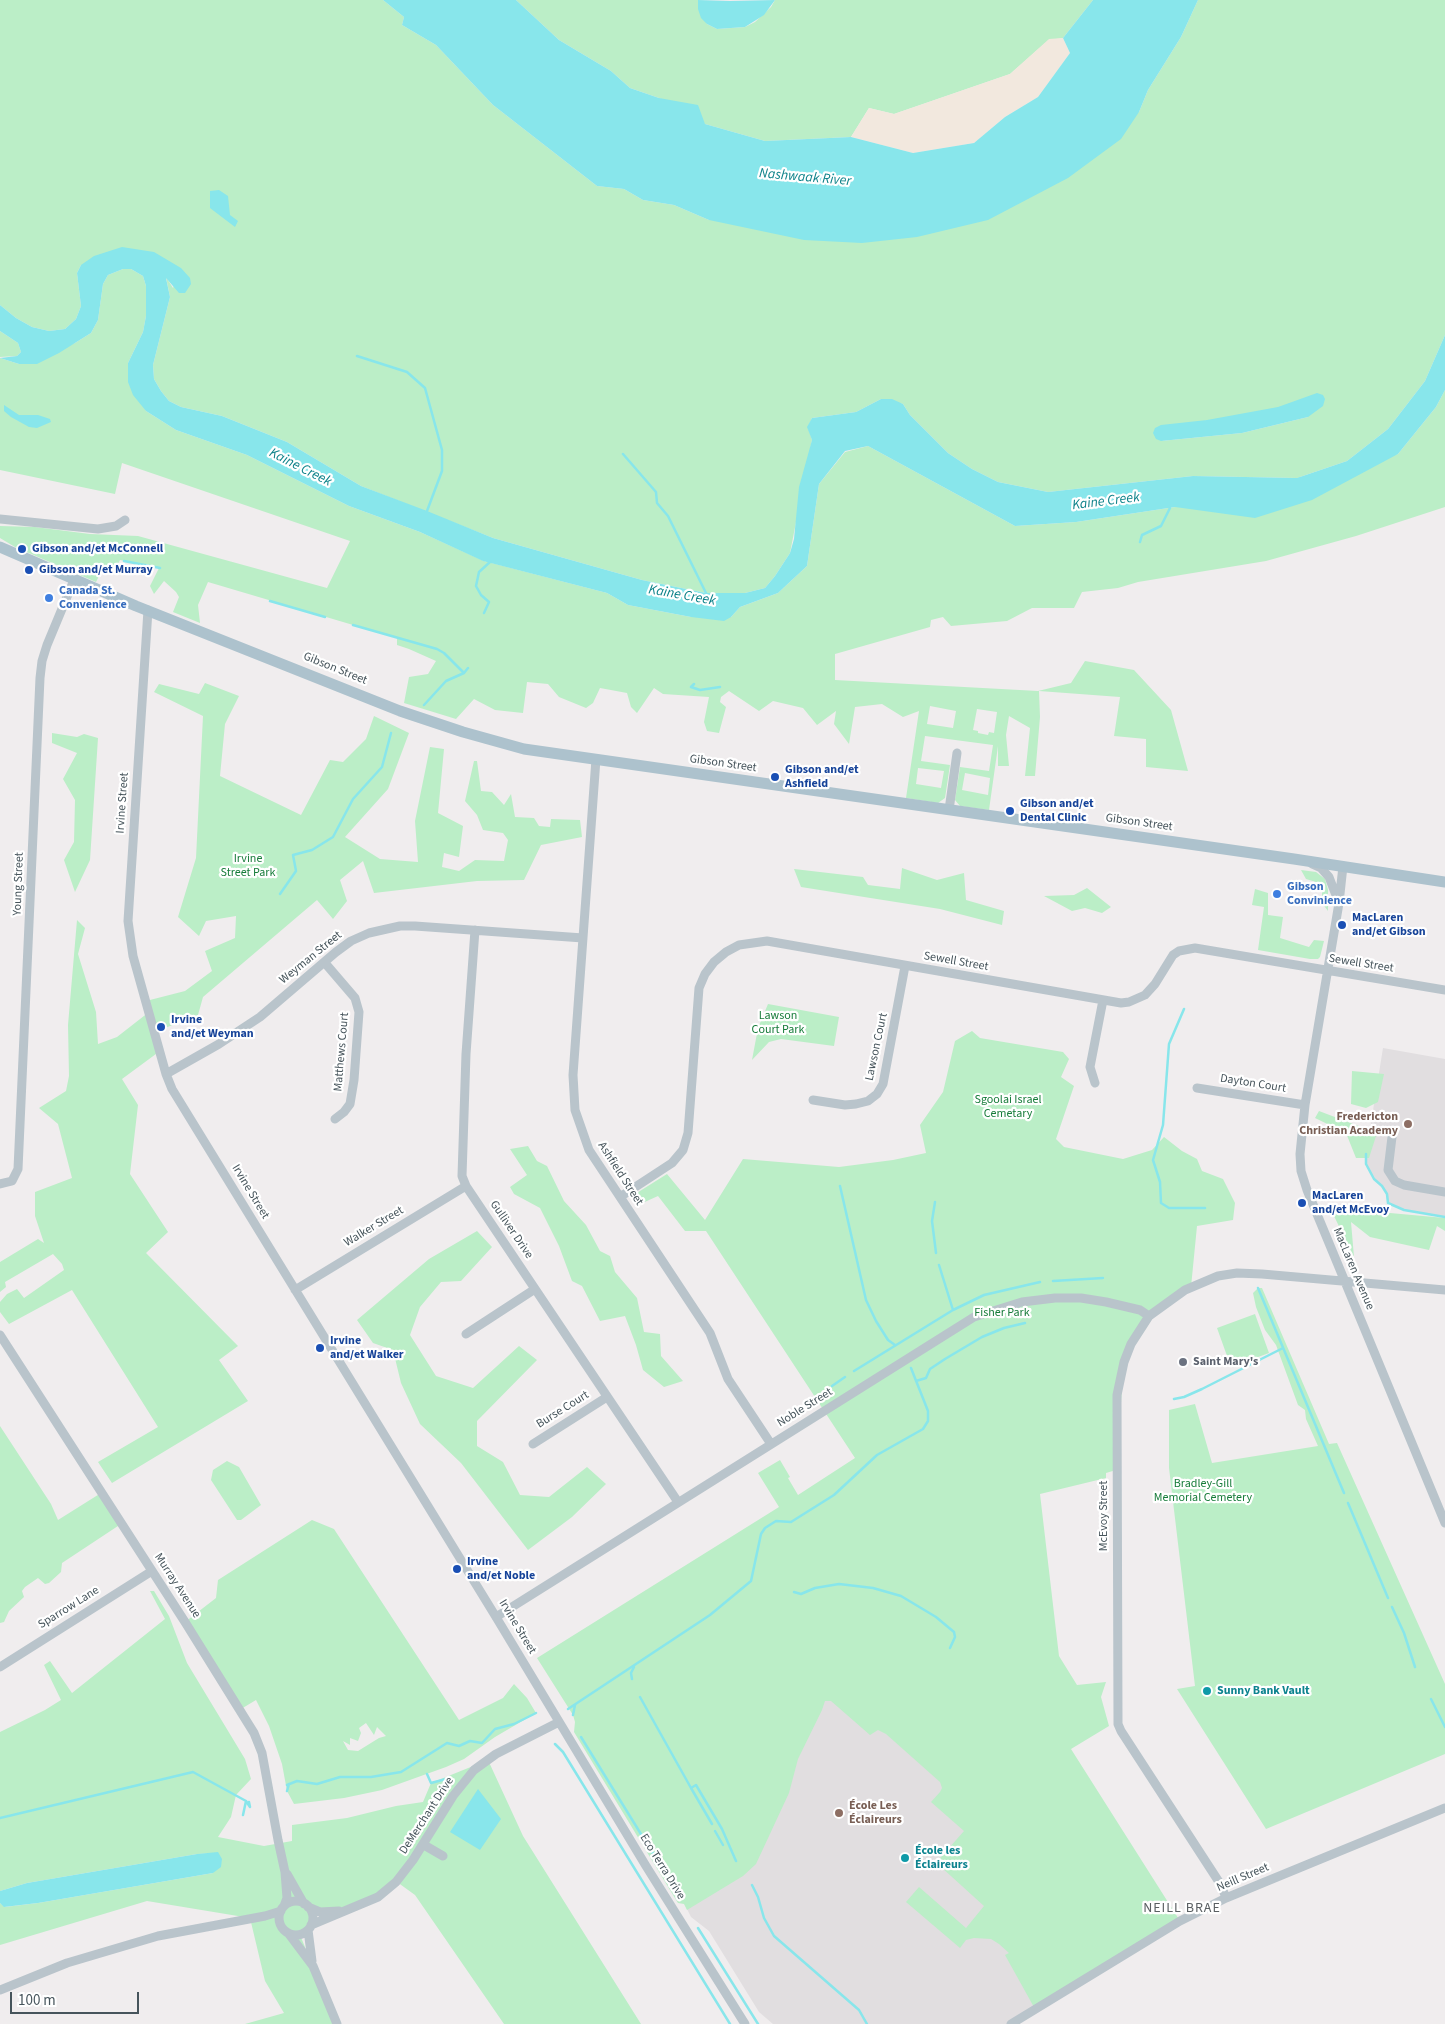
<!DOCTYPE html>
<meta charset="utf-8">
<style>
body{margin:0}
#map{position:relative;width:1445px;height:2024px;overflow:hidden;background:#f0edee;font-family:"Source Sans 3",sans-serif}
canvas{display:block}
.scale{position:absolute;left:10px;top:1992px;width:129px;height:22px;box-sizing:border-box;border:2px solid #46545b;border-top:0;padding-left:6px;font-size:15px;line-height:18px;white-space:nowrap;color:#46545b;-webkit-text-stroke:4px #fff;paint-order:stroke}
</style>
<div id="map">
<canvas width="1445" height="2024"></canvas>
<div class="scale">100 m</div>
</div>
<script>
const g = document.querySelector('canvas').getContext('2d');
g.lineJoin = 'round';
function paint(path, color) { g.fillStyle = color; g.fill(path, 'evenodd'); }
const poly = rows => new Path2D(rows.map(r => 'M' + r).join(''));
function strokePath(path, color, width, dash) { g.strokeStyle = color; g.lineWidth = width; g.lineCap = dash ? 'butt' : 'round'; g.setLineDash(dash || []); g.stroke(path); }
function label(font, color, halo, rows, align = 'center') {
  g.font = font + ' "Source Sans 3",sans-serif'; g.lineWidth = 4.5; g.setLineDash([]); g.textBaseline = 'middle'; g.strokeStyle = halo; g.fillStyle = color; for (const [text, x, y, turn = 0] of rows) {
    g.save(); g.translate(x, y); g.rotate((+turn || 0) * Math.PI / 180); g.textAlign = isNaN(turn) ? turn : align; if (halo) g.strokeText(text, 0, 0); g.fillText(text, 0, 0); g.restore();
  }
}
paint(poly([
 [1383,1048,1445,1059,1445,1217,1404,1210,1388,1203,1387,1194,1382,1186,1374,1179,1366,1164,1366,1154],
 [770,1622,1128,1953,1011,2024,773,2024,759,2012,709,1931,691,1917,682,1899]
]), '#e1dee0');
paint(poly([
 [0,0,383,0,404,17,402,25,436,45,493,105,597,186,624,189,643,200,674,205,709,220,1139,112,1148,90,1181,37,1198,0,1445,0,1445,335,1425,381,1388,429,1347,461,1297,478,1193,476,1048,492,998,482,972,469,948,453,910,415,903,404,881,399,856,412,812,418,808,427,812,440,790,553,775,576,765,588,745,593,706,593,642,580,493,538,361,486,287,442,222,416,181,407,169,401,161,391,154,379,153,365,170,297,166,277,173,288,181,268,81,265,77,273,81,306,76,319,65,329,49,331,32,327,16,318,0,305],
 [1279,411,1308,417,1242,433,1161,441,1204,421],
 [516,0,698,0,707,24,717,29,745,27,755,22,771,7,775,0,1093,0,1063,38,1049,40,1010,74,894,114,869,108,851,137,765,141,705,124,659,98,630,88,611,71,559,40],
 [123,269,131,269,143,276,146,286,146,316,143,332,128,363,146,411,176,430,247,455,349,506,420,532,484,561,607,593,628,605,691,617,731,617,740,607,778,593,807,566,819,484,845,452,868,446,1015,526,1076,522,1175,507,1398,454,1436,407,1445,390,1445,507,1356,536,1266,561,1138,582,1118,588,1082,592,1074,608,1032,608,1007,621,951,626,943,617,931,620,930,627,835,654,835,680,1038,691,1071,683,1085,661,1134,670,1171,710,1188,771,1146,767,1146,739,1114,736,1120,697,1039,691,1040,717,1035,776,1025,776,1030,728,1009,716,1006,735,1009,766,998,766,998,746,989,810,960,806,955,800,960,767,989,771,993,745,925,736,921,761,950,765,945,798,938,803,906,798,919,711,903,717,882,704,855,707,849,744,834,724,836,711,817,725,803,708,773,701,759,711,729,691,721,697,720,702,726,707,719,733,707,731,704,722,709,697,663,694,654,688,637,713,631,707,627,693,600,688,593,703,586,708,559,697,548,684,527,682,523,713,495,710,474,699,456,719,404,703,409,677,428,674,436,661,409,649,397,645,397,638,208,582,198,605,200,623,173,612,179,597,176,592,164,581,154,594,150,586,159,568,120,560,116,568,103,568,96,582,15,547,0,538,0,526,35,527,90,534,138,536,327,588,350,541,122,463,115,494,0,470,0,358,19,364,75,343,91,333,98,320,103,284,108,275],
 [930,706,956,711,953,728,927,724],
 [977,709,997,712,994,733,989,732,988,735,978,733,978,731,973,730],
 [918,768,944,771,941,788,916,784],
 [965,773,990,778,988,795,962,790],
 [0,331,18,343,21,352,17,356,0,357],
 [205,683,239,696,225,724,220,776,301,815,330,760,343,762,366,739,374,716,409,733,388,789,345,837,380,859,418,862,415,821,430,747,444,749,438,813,463,826,459,857,444,853,442,867,459,871,475,860,504,861,508,840,503,833,483,830,477,815,465,801,474,761,477,761,481,791,492,792,504,805,511,794,515,817,534,818,539,826,550,827,551,819,580,820,582,837,541,845,524,880,477,881,374,893,363,861,340,880,347,901,333,919,317,900,203,997,198,1015,165,1028,156,1035,160,1051,122,1079,138,1105,130,1174,168,1232,146,1253,238,1346,219,1360,248,1401,112,1483,98,1462,158,1427,72,1290,9,1324,0,1312,0,1302,7,1294,17,1289,24,1298,64,1270,62,1264,53,1254,5,1282,6,1287,0,1292,0,1262,38,1239,44,1243,35,1216,35,1192,72,1178,58,1124,39,1108,66,1091,69,1076,68,1025,77,920,85,928,78,954,96,1012,98,1044,117,1037,149,1012,146,1001,185,991,212,971,205,951,235,938,236,916,206,921,199,936,178,917,196,858,203,716,154,692,159,684,199,694],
 [52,733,77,737,84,734,98,738,90,860,75,892,64,860,74,842,75,800,63,779,77,753,52,743],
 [902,868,937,880,964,873,966,900,1004,911,1002,925,940,909,801,887,794,869,863,877,868,885,900,889],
 [1301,870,1316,872,1325,879,1328,890,1328,911,1322,903,1322,888,1319,883,1306,879],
 [1087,888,1111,907,1102,913,1085,908,1072,911,1044,896,1074,895],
 [1255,889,1268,893,1268,915,1283,917,1280,938,1309,947,1314,940,1324,941,1320,957,1318,959,1310,959,1258,950,1264,907,1252,905],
 [768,1004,839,1017,834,1046,781,1039,769,1042,752,1060,758,1028],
 [972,1031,980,1038,1063,1052,1069,1059,1061,1077,1074,1086,1056,1139,1064,1147,1123,1159,1152,1150,1164,1137,1182,1151,1197,1159,1202,1171,1223,1179,1235,1203,1233,1220,1197,1226,1191,1287,1159,1308,1124,1362,1116,1470,1106,1473,1106,1478,1040,1494,1059,1656,1077,1685,1106,1682,1101,1697,1109,1726,1071,1749,1180,1921,1035,2009,1005,1955,1009,1953,999,1944,991,1939,974,1938,966,1940,960,1948,906,1902,919,1887,966,1928,984,1906,941,1867,938,1869,934,1865,964,1831,931,1802,940,1792,942,1788,940,1782,886,1734,878,1730,870,1735,831,1701,825,1701,822,1710,798,1759,789,1793,756,1864,743,1876,687,1910,684,1904,678,1903,673,1895,574,1732,575,1722,573,1715,537,1658,779,1507,758,1473,780,1460,790,1477,788,1478,798,1495,855,1458,706,1231,685,1231,658,1196,638,1205,632,1196,667,1174,705,1220,743,1159,839,1167,893,1160,926,1153,920,1125,943,1092,955,1041],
 [1352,1071,1384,1074,1378,1102,1366,1108,1351,1104],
 [1319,1111,1377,1133,1369,1158,1356,1158,1346,1133,1315,1118],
 [528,1146,537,1161,547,1166,564,1201,586,1225,600,1251,610,1256,615,1272,637,1298,644,1332,660,1334,661,1356,683,1381,664,1387,643,1370,636,1345,625,1316,600,1321,582,1286,572,1281,559,1246,540,1208,514,1194,510,1187,527,1175,510,1149],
 [1379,1212,1445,1218,1445,1231,1437,1226,1429,1250,1370,1237,1351,1222,1354,1257,1333,1214],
 [477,1231,492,1247,461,1281,441,1282,420,1307,410,1335,436,1376,473,1388,519,1346,537,1360,477,1421,477,1446,503,1462,520,1495,549,1497,587,1467,606,1484,572,1517,528,1550,461,1463,420,1424,401,1383,393,1350,373,1343,357,1320,429,1259],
 [1258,1288,1262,1288,1329,1444,1337,1443,1445,1684,1445,1754,1266,1829,1177,1689,1195,1686,1169,1468,1169,1410,1195,1404,1212,1463,1318,1446,1306,1419,1305,1410,1298,1405,1276,1345,1265,1330,1256,1307,1253,1293],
 [1255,1314,1269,1353,1231,1367,1217,1328],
 [0,1426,51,1504,58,1520,101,1493,121,1524,62,1563,61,1572,49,1583,45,1584,38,1578,25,1587,22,1591,24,1597,9,1611,4,1622,0,1623],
 [227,1461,239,1467,261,1505,241,1520,237,1520,211,1480,213,1470],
 [312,1520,334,1529,459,1720,503,1698,514,1684,527,1698,536,1713,495,1737,464,1759,446,1767,382,1790,344,1798,294,1804,287,1791,282,1764,269,1726,256,1700,241,1709,185,1622,216,1598,218,1580],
 [366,1723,374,1735,377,1727,386,1736,379,1738,358,1751,348,1750,343,1741,350,1745,350,1738,358,1741,361,1733,359,1728],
 [150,1591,154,1591,169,1616,187,1663,245,1759,251,1779,236,1795,231,1817,218,1837,264,1846,292,1841,292,1825,347,1818,396,1806,423,1802,431,1783,488,1760,523,1836,641,2024,504,2024,415,1895,397,1882,345,1911,313,1915,313,1921,304,1933,300,1935,337,2024,245,2024,284,2013,265,1981,250,1918,147,1901,0,1945,0,1903,5,1907,38,1903,213,1873,218,1853,197,1854,27,1883,0,1891,0,1732,45,1710,61,1700,44,1665,50,1661,72,1693,165,1619]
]), '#bbeec7');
paint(poly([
 [1063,38,1070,53,1038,97,1005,117,974,143,913,153,851,137,869,108,894,114,1010,74,1049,39]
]), '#f2e8de');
paint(poly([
 [383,0,516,0,559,40,611,71,630,88,659,98,698,105,705,124,765,141,851,137,913,153,974,143,1005,117,1038,97,1070,53,1063,38,1093,0,1198,0,1181,37,1148,90,1139,112,1121,139,1068,178,988,220,917,237,862,243,804,240,709,220,674,205,643,200,624,189,597,186,493,105,436,45,402,25,404,17],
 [698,0,730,1,775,0,764,15,745,27,717,29,707,24,701,18,698,9],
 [219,190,228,196,230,215,238,221,235,227,210,208,210,191],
 [122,247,154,252,181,268,190,278,191,284,185,293,179,293,166,278,170,297,153,365,154,379,161,391,169,401,181,407,222,416,287,442,361,486,427,511,493,538,642,580,706,593,745,593,765,588,775,576,790,553,794,539,799,487,812,440,807,427,812,418,856,412,881,399,892,399,903,404,910,415,948,453,972,469,998,482,1048,492,1193,476,1297,478,1347,461,1388,429,1425,381,1445,335,1445,390,1436,407,1398,454,1312,500,1255,518,1175,507,1076,522,1015,526,868,446,845,451,819,484,807,566,778,593,740,607,731,617,724,621,691,617,628,605,607,593,483,561,420,532,349,506,247,455,176,430,146,411,133,395,128,382,128,363,143,332,146,316,146,286,143,276,131,269,123,269,108,275,103,284,98,320,91,333,59,353,37,364,19,364,0,358,17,356,21,352,18,343,0,331,0,305,16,318,32,327,49,331,65,329,76,319,81,306,77,273,81,265,94,256],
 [1317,393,1323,395,1325,399,1323,406,1308,417,1242,433,1161,441,1156,439,1153,433,1155,428,1161,425,1207,420,1278,407],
 [4,405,19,415,38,415,50,419,51,422,37,428,29,427,11,417,4,411],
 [478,1789,501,1819,480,1850,450,1832],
 [218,1852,222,1859,221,1867,213,1873,38,1903,4,1907,0,1903,0,1891,27,1883,197,1854]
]), '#88e6eb');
strokePath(poly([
 [357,356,407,372,425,388,442,450,442,471,427,511],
 [623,454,656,492,657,503,668,516,706,593],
 [1140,542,1142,535,1161,526,1170,508],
 [124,561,160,568],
 [270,601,325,617],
 [484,613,489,602,481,595,476,586,479,572,490,562],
 [353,625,437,649,444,653,464,673],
 [694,684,691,687,700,690,720,687],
 [424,705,446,681,464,673,468,668],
 [280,894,296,871,293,855,312,850,333,837,353,799,382,767,391,733],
 [1184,1009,1169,1044,1163,1125,1153,1160,1160,1182,1161,1203,1169,1208,1205,1208],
 [1366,1154,1366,1164,1374,1179,1382,1186,1387,1194,1388,1203,1404,1210,1445,1217],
 [840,1186,866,1300,876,1321,888,1340,895,1345],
 [935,1202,932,1221,936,1253],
 [939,1265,953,1310],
 [1053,1281,1103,1278],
 [1258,1288,1344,1493],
 [854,1371,953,1310,984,1295,1040,1282],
 [916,1381,926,1378,930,1369,945,1359,982,1337,1004,1328,1025,1323],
 [832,1386,845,1377],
 [1174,1399,1184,1397,1202,1389,1283,1348],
 [1348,1503,1388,1598],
 [794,1592,801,1594,815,1588,839,1584,873,1588,901,1596,936,1617,954,1632,955,1637,950,1648],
 [1392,1607,1404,1633,1415,1667],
 [632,1679,631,1673,634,1667],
 [640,1697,691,1788,696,1785,722,1829,736,1861],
 [1431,1699,1445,1727],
 [568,1709,710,1615,751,1581,761,1534,765,1528,776,1521,791,1522,834,1495,877,1455,923,1429,928,1421,928,1411,911,1368],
 [573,1715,575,1705],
 [581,1737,678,1894],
 [555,1744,563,1752,730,2024],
 [427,1774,431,1783,446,1779],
 [287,1785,297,1781,317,1784,340,1777,371,1777,401,1772,447,1743,459,1746,470,1741,482,1743,495,1729,514,1724,536,1713],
 [691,1788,712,1824],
 [287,1791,289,1784],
 [243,1815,246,1801,250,1807,249,1802],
 [0,1818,193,1772,246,1801],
 [715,1831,723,1845],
 [752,1885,758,1897,764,1918,774,1936,859,2010,867,2024],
 [698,1928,758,2024]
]), '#88e6eb', 2.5);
strokePath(poly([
 [0,519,98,529,116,526,125,520],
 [148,610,128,921,133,956,166,1074,172,1089,496,1617,646,1866,745,2024],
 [596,759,573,1075,575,1110,589,1150,710,1333,728,1379,771,1444],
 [949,810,957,753],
 [1312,864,1321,868,1329,877,1337,898],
 [1343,866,1339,903,1305,1105,1300,1154,1301,1171,1307,1190,1445,1523],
 [475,930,466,1054,462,1176,466,1186,678,1502],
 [325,963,355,998,359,1012,354,1080,350,1104,344,1112,335,1119],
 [166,1074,219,1044,260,1017,336,952,351,941,369,933,400,926,415,926,583,938],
 [1095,1083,1090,1067,1103,1000],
 [1197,1088,1305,1105],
 [813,1100,845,1105,856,1104,868,1101,877,1094,883,1084,905,966],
 [1392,1137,1388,1170,1395,1181,1404,1185,1445,1192],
 [0,1184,12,1181,18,1169,40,678,42,661,47,645,74,580],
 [620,1197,672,1163,683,1150,688,1133,699,988,705,974,714,962,726,952,739,945,767,941,1121,1003,1129,1002,1145,995,1155,984,1173,955,1179,951,1195,948,1445,990],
 [295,1290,466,1186],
 [466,1334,535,1289],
 [0,1335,185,1622,254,1733,262,1753,278,1840,285,1872,287,1898,284,1906],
 [533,1444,607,1397],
 [496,1617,974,1317,1022,1302,1055,1298,1081,1298,1106,1302,1140,1310,1149,1316],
 [0,1667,152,1571],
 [424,1845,443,1856],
 [287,1874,304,1904],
 [1226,1898,1221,1885,1121,1731,1118,1724,1117,1395,1124,1362,1131,1344,1149,1316,1185,1290,1218,1276,1237,1273,1262,1274,1445,1290],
 '279 1918a17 17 0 1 1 34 0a17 17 0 1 1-34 0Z',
 [308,1907,320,1912,339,1911],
 [311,1925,378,1897,396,1882,413,1860,453,1796,474,1770,496,1754,559,1722],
 [308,1930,312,1961],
 [289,1934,313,1966,337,2024],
 [0,1990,67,1963,158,1936,265,1916,281,1911],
 [1011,2024,1180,1921,1226,1898,1445,1808]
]), '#b9c4cb', 9);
strokePath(poly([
 [0,547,136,606,400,711,463,732,524,749,1294,859,1445,882]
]), '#adc2cd', 11);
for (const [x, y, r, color] of [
 [22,549,5,"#1a4fb4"],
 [29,570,5,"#1a4fb4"],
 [49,598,5,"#3f7fe0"],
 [775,777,5,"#1a4fb4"],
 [1010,811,5,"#1a4fb4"],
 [1277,894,5,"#3f7fe0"],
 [1342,925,5,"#1a4fb4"],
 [161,1027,5,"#1a4fb4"],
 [1408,1124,5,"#8d6e63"],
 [1302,1203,5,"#1a4fb4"],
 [320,1348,5,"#1a4fb4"],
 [1183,1362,5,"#6b7280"],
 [457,1569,5,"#1a4fb4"],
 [1207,1691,5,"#0f9aa8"],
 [839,1813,5,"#8d6e63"],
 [905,1858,5,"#0f9aa8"]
]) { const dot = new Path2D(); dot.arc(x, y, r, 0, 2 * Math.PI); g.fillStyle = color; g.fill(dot); strokePath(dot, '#fff', 2); }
label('bold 12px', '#164399', '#fff', [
 ["Gibson and/et McConnell",32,549],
 ["Gibson and/et Murray",39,570],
 ["Gibson and/et",785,770],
 ["Ashfield",785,784],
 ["Gibson and/et",1020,804],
 ["Dental Clinic",1020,818],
 ["MacLaren",1352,918],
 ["and/et Gibson",1352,932],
 ["Irvine",171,1020],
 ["and/et Weyman",171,1034],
 ["MacLaren",1312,1196],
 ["and/et McEvoy",1312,1210],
 ["Irvine",330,1341],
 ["and/et Walker",330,1355],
 ["Irvine",467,1562],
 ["and/et Noble",467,1576]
], 'left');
label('bold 12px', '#366cbe', '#fff', [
 ["Canada St.",59,591],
 ["Convenience",59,605],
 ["Gibson",1287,887],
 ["Convinience",1287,901]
], 'left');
label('12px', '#46545b', '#fff', [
 ["Gibson Street",335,669,22],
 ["Gibson Street",723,764,8],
 ["Irvine Street",123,803,-86],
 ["Gibson Street",1139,823,8],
 ["Young Street",19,884,-88],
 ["Weyman Street",311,958,-39],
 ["Sewell Street",956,962,10],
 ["Sewell Street",1361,964,9],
 ["Lawson Court",877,1047,-78],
 ["Matthews Court",342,1052,-85],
 ["Dayton Court",1253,1084,9],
 ["Ashfield Street",620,1174,57],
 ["Irvine Street",250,1192,59],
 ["Walker Street",374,1227,-31],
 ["Gulliver Drive",511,1230,56],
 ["MacLaren Avenue",1353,1269,67],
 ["Noble Street",805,1408,-32],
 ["Burse Court",563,1410,-32],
 ["McEvoy Street",1104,1516,-90],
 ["Murray Avenue",177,1586,57],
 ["Sparrow Lane",69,1608,-32],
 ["Irvine Street",517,1627,59],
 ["DeMerchant Drive",427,1816,-57],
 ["Eco Terra Drive",662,1867,58],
 ["Neill Street",1243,1878,-23]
]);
label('12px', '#177c3a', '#fff', [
 ["Irvine",248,859],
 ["Street Park",248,873],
 ["Lawson",778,1016],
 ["Court Park",778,1030],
 ["Sgoolai Israel",1008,1100],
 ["Cemetary",1008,1114],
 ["Fisher Park",1002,1313],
 ["Bradley-Gill",1203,1484],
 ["Memorial Cemetery",1203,1498]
]);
label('bold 12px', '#785e54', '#fff', [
 ["Fredericton",1398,1117],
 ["Christian Academy",1398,1131],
 ["École Les",849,1806,"left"],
 ["Éclaireurs",849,1820,"left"]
], 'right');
label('bold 12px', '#5b616d', '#fff', [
 ["Saint Mary's",1193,1362]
], 'left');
label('bold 12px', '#0d838f', '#fff', [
 ["Sunny Bank Vault",1217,1691],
 ["École les",915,1851],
 ["Éclaireurs",915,1865]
], 'left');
label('italic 14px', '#0d8289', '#fff', [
 ["Nashwaak River",805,178,5],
 ["Kaine Creek",300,468,27],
 ["Kaine Creek",1106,502,-7],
 ["Kaine Creek",682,596,10]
]);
g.letterSpacing = '1px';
label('14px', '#5a5f62', '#fff', [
 ["NEILL BRAE",1182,1909]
]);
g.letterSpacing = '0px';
</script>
